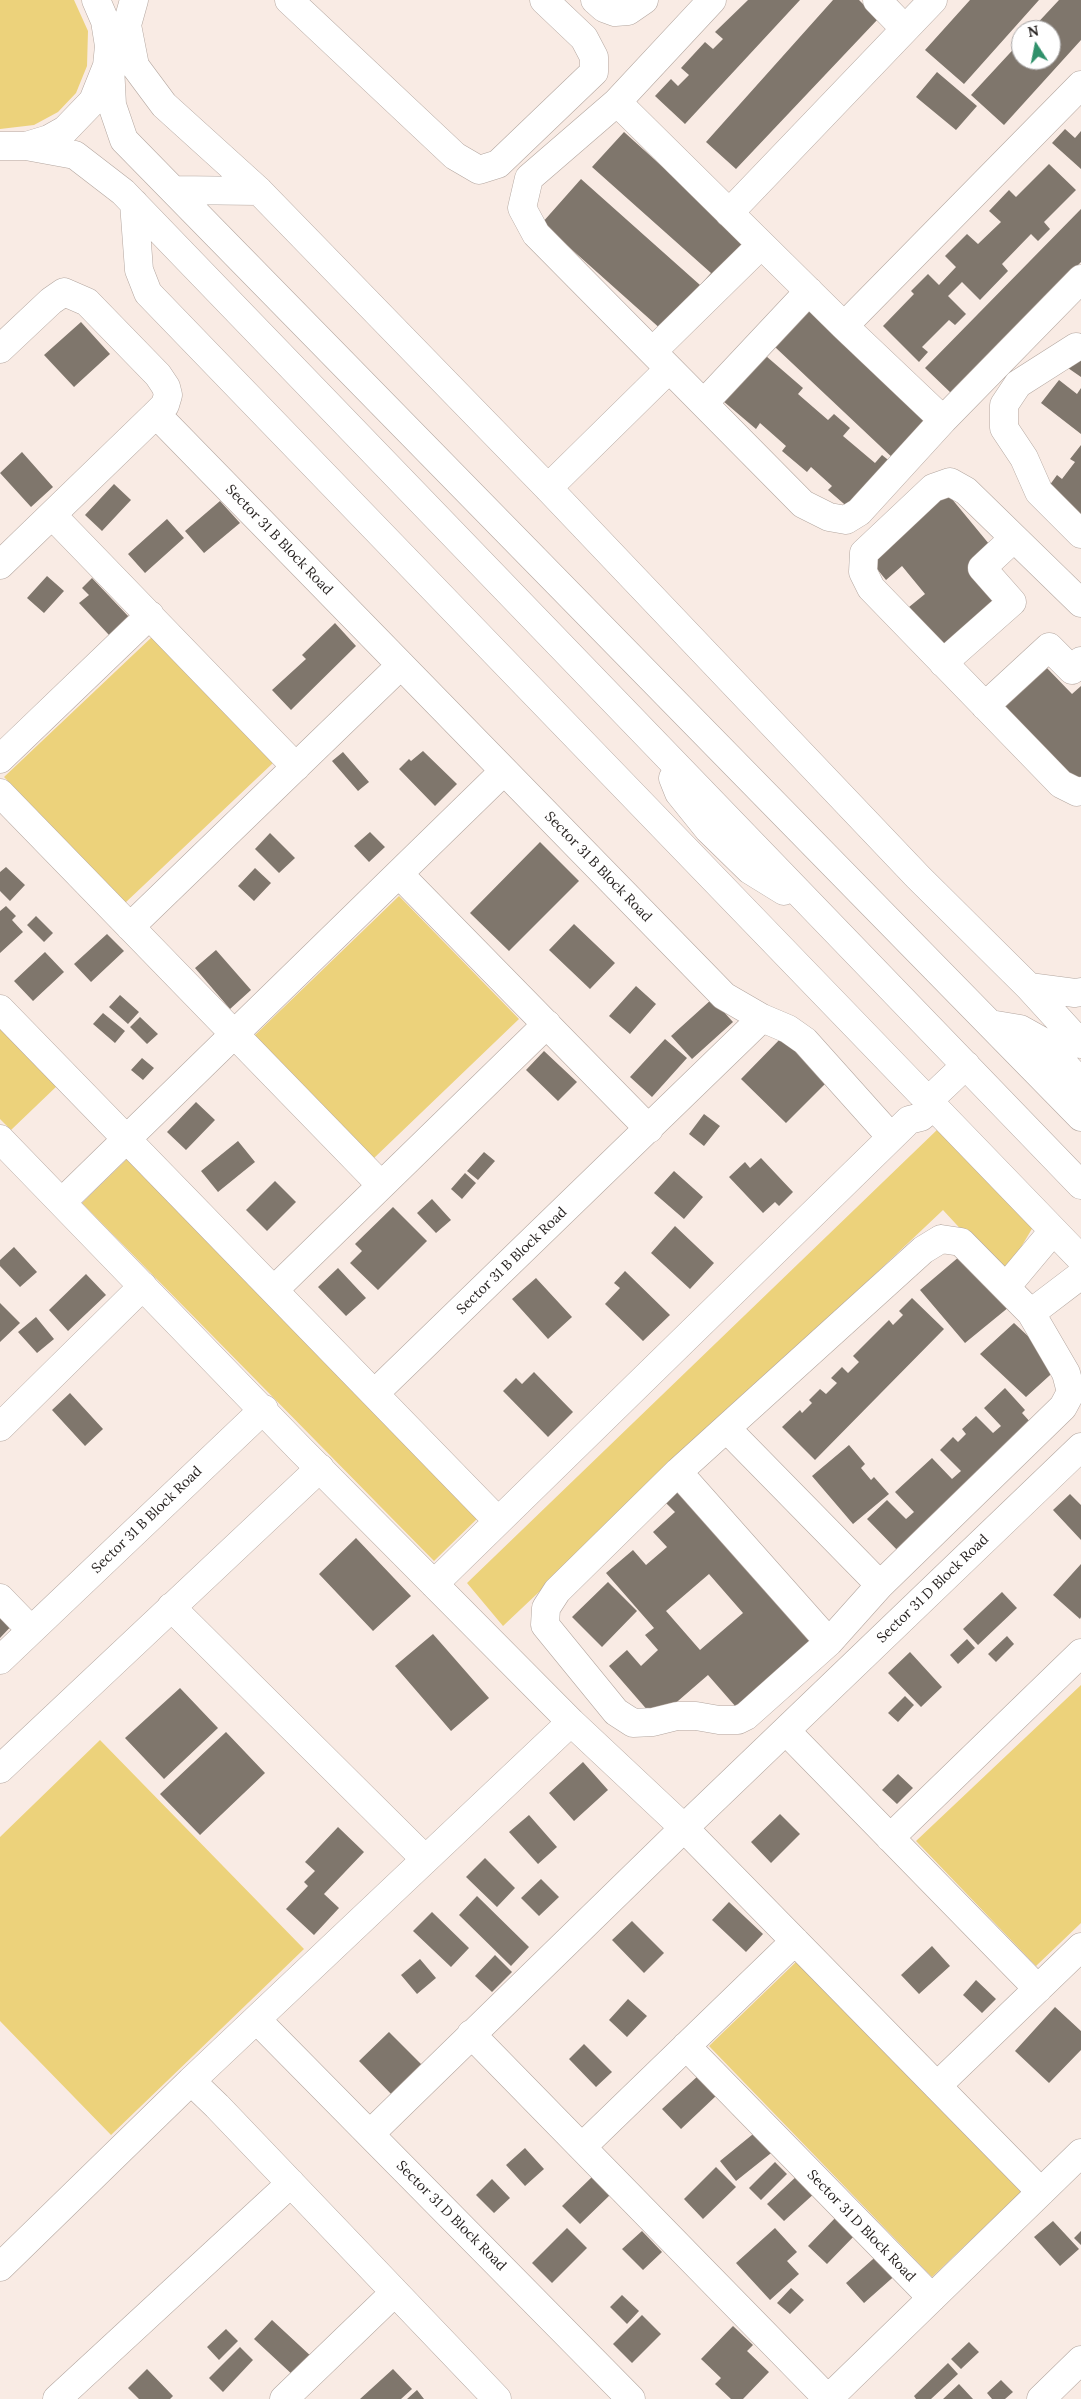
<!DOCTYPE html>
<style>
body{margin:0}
#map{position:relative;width:1081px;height:2399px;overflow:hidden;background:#f9ebe4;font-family:Lora,serif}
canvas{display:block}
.north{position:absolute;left:1011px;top:20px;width:50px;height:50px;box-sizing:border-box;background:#fff;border:1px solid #a7a5a5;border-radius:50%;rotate:349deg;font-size:14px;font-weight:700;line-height:20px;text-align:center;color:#241f1d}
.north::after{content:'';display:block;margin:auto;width:18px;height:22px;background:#30916b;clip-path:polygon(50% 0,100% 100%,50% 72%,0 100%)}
</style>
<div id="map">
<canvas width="1081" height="2399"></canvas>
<div class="north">N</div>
</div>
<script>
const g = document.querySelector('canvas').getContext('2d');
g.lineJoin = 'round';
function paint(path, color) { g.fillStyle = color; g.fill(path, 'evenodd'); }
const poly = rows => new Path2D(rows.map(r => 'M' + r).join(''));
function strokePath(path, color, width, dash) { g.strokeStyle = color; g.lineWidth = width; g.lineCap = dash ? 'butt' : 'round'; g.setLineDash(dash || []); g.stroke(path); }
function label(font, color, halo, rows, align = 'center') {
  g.font = font + ' Lora,serif'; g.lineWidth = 4.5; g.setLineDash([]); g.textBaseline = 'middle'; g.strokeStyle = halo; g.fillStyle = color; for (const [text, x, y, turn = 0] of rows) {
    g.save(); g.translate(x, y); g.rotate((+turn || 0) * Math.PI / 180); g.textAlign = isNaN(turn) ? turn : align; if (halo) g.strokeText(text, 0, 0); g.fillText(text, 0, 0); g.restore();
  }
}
paint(poly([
 [0,0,74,0,88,31,87,66,76,93,58,112,34,125,0,129],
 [153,636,273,763,125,903,4,777],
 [399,896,519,1019,373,1159,254,1036],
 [0,1025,58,1085,11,1130,0,1119],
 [939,1128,1033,1227,1004,1276,943,1210,503,1626,467,1583],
 [130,1156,482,1514,434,1561,82,1203],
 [1081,1685,1081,1923,1036,1966,916,1841],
 [100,1740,304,1949,111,2135,0,2021,0,1837],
 [797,1961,1021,2192,932,2277,709,2046]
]), '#ecd27b');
paint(poly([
 [748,0,800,0,685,124,655,96,671,79,678,86,689,75,681,68,705,42,713,49,723,39,715,32],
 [833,0,859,0,878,19,736,169,706,142],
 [970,0,1039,0,964,84,925,50],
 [1059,0,1081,0,1081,40,1004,125,971,95,1021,41,1021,60,1051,60,1051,30,1031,30],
 [937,72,977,106,956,130,916,97],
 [1065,129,1075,138,1081,131,1081,169,1052,143],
 [624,132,745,241,663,331,542,223,581,179,700,285,711,273,592,167],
 [1049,164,1076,190,1044,222,1050,229,1038,241,1031,234,1002,264,1008,271,980,300,962,282,948,296,966,314,955,325,949,320,922,347,928,352,919,362,883,326,914,294,911,291,928,274,939,285,956,267,945,256,967,234,978,244,1001,222,989,211,1009,190,1016,197],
 [1081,209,1081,262,952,394,925,368],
 [810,309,932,423,896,461,775,347],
 [81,322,110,354,74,387,44,355],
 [1081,351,1081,377,1068,368],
 [766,356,803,388,798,394,828,420,834,414,850,428,843,436,875,463,882,455,892,463,851,510,828,490,832,486,811,467,807,472,782,451,786,446,760,423,756,429,716,395,733,375,742,383],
 [1059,380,1077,394,1081,388,1081,434,1041,403],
 [1081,445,1081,522,1044,493,1057,475,1062,479,1075,462,1070,459],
 [22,452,53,487,31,507,0,473],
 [114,484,131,500,102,531,85,515],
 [947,493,994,550,1002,602,946,649,909,607,925,594,902,566,886,580,868,558],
 [220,501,240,523,204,553,185,531],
 [167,519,184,538,145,573,128,554],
 [47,576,64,591,44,613,27,598],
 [92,578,129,617,109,635,79,603,89,595,82,588],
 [335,623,356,646,291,710,272,690,306,659,302,655],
 [1045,666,1072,694,1081,686,1081,784,1001,710],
 [423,751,457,784,435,806,399,769,409,759,411,761],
 [343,752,369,782,358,791,332,761],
 [370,832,385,847,369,862,354,846],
 [270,833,295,858,279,873,255,849],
 [540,842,579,881,509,951,470,913],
 [6,867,25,885,10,901,0,891,0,872],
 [255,868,271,883,254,901,238,886],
 [6,906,16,916,12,920,23,932,0,953,0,911],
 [36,916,53,933,44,942,27,925],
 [574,924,615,963,590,989,549,950],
 [107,934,124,951,91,982,74,964],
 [216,950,251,990,230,1009,195,968],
 [45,952,64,972,33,1001,14,981],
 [636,986,656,1004,630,1034,609,1016],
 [120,995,139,1012,128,1024,109,1007],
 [712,999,733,1022,692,1059,671,1036],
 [103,1013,125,1031,115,1043,93,1024],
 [140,1017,158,1034,147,1044,130,1027],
 [783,1036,829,1080,786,1123,741,1079],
 [665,1039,687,1058,652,1097,630,1077],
 [544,1051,577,1082,558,1101,526,1070],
 [142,1058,154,1068,143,1080,131,1070],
 [196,1102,215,1120,186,1150,167,1132],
 [704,1114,720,1126,704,1146,689,1134],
 [238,1141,255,1162,218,1192,201,1171],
 [484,1152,495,1161,478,1180,467,1171],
 [761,1158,793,1192,779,1206,775,1202,763,1213,729,1177,745,1162,750,1168],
 [674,1171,703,1197,684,1219,654,1193],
 [465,1173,476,1183,462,1199,451,1189],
 [275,1181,296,1202,267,1231,246,1210],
 [432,1199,451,1220,436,1233,417,1213],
 [393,1207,427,1241,378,1290,350,1263,362,1251,355,1244],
 [675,1226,714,1263,690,1289,651,1253],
 [14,1247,37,1272,20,1287,0,1266,0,1260],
 [960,1256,1009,1307,965,1343,920,1290],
 [338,1268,366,1298,346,1316,318,1287],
 [625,1271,670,1315,643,1341,605,1304,620,1288,614,1283],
 [86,1274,106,1295,68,1331,49,1310],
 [536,1278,572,1317,548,1339,512,1299],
 [912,1298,944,1329,815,1460,782,1427,800,1410,802,1413,812,1403,809,1400,820,1389,826,1394,837,1383,831,1378,842,1367,848,1373,859,1362,853,1356,889,1320,893,1325,903,1315,899,1311],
 [0,1303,20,1323,0,1342],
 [36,1317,54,1339,37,1353,18,1332],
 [1014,1323,1060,1366,1026,1397,980,1354],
 [534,1372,573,1412,548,1437,503,1391,516,1378,522,1384],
 [1005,1388,1025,1410,1022,1413,1032,1424,901,1554,867,1519,887,1500,906,1519,914,1512,895,1492,932,1458,952,1479,961,1471,940,1450,953,1437,958,1442,966,1434,962,1429,976,1416,993,1433,1001,1426,984,1408],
 [70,1393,103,1429,85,1446,52,1410],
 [849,1445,865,1464,861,1468,871,1480,874,1477,889,1494,853,1524,812,1476],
 [675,1483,814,1646,743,1715,708,1675,656,1720,609,1666,627,1650,641,1666,658,1650,645,1635,654,1628,606,1573,633,1550,646,1565,667,1547,653,1532,675,1512,660,1497],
 [709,1574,743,1613,700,1650,666,1611],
 [1070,1494,1081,1505,1081,1540,1053,1510],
 [356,1538,411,1596,373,1631,319,1574],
 [1081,1564,1081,1617,1080,1619,1053,1595],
 [608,1582,637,1611,602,1647,572,1617],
 [1002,1592,1017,1608,978,1645,963,1629],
 [0,1606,16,1621,0,1638],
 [433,1634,489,1698,451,1731,395,1666],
 [1007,1636,1014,1644,996,1662,988,1654],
 [967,1639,975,1648,958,1664,950,1655],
 [910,1652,942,1687,921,1707,888,1673],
 [180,1688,218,1728,164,1779,125,1738],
 [905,1696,914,1705,898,1722,888,1713],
 [226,1732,265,1773,200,1835,160,1794],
 [583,1762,608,1790,574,1821,549,1793],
 [898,1774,913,1788,897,1804,882,1790],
 [780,1814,800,1834,771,1863,751,1842],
 [529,1815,557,1847,538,1864,509,1832],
 [338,1827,364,1852,324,1894,339,1908,314,1935,286,1909,308,1886,304,1882,315,1871,305,1862],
 [485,1858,515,1888,497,1907,466,1877],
 [541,1879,559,1897,539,1916,521,1898],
 [477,1896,529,1947,511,1966,459,1915],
 [729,1902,763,1934,746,1952,712,1920],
 [432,1912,469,1948,451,1967,413,1931],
 [632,1921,664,1953,644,1973,612,1940],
 [932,1946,950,1966,919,1994,901,1975],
 [495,1955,512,1972,492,1992,475,1976],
 [420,1959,436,1978,417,1994,401,1975],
 [976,1980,996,1999,982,2013,963,1995],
 [628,1999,647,2016,627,2037,609,2020],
 [1055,2007,1081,2031,1081,2050,1049,2083,1015,2051],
 [389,2032,424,2067,394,2097,359,2061],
 [584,2044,612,2072,596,2087,569,2059],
 [699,2075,717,2095,681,2129,662,2109],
 [758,2130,775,2150,736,2181,720,2161],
 [525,2148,544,2169,525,2186,506,2165],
 [775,2162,787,2174,761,2200,749,2188],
 [716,2167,736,2187,703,2219,684,2199],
 [799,2174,816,2192,784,2221,767,2204],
 [592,2177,610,2195,580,2224,562,2206],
 [492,2179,510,2198,494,2213,476,2195],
 [838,2215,857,2233,827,2264,808,2246],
 [1053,2221,1079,2249,1060,2266,1034,2237],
 [567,2228,587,2248,552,2283,532,2263],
 [775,2228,797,2252,787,2261,799,2274,770,2300,736,2263],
 [642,2231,662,2252,643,2270,622,2249],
 [1081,2231,1081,2245,1074,2238],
 [881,2252,899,2272,864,2303,846,2283],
 [791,2288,804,2300,790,2314,777,2303],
 [622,2295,639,2311,627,2324,610,2307],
 [642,2315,661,2334,632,2363,613,2344],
 [272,2320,313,2358,295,2377,254,2339],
 [733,2326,753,2345,747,2351,769,2372,743,2399,731,2399,715,2384,721,2378,701,2359],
 [226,2329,238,2341,219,2360,207,2347],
 [969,2342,979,2352,961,2369,951,2359],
 [240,2347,253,2360,223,2392,209,2378],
 [948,2363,958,2374,931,2399,916,2399,914,2396],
 [147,2369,173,2396,170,2399,139,2399,128,2388],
 [393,2369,412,2389,401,2399,360,2399],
 [1001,2380,1013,2392,1005,2399,992,2399,987,2393],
 [959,2384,973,2399,943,2399],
 [417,2390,424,2399,407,2399]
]), '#7f766c');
const minor = poly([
 [134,0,127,25,135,66,164,105,259,191,548,488,918,877,1029,987,1081,1044],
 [289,0,455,156,479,170,498,164,594,72,594,57,584,38,544,0],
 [595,0,604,8,615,12,628,11,644,0],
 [712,0,617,102,529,178,522,208,536,234,803,504,829,517,846,520,859,512,943,420,1081,279],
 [877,0,905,29],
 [109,46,112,105,124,140,1081,1117],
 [617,102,844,326,943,420],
 [0,146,26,146,75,155,123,192,1081,1185],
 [26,146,49,139,65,130,93,101,107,66,109,46,105,21,96,0],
 [173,190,259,191],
 [134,203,139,270,148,293,1081,1259],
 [729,213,933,0],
 [844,326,1081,85],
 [1076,347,1018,384,1004,405,1004,428,1024,458,1039,492,1081,534],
 [0,349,51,301,64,292,87,302,158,375,166,387,168,395,165,405,156,414,0,565],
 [653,351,761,245],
 [704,403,809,291],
 [156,414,724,996,762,1018,788,1029,805,1041,891,1137],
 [548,488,669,369],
 [52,515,296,767],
 [1081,603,966,491,950,482,933,488,864,553,863,572,871,588,1061,784,1077,792,1081,791],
 [943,663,1012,602,982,568,1014,538],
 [985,706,1049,647,1072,670,1081,661],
 [0,759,150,615],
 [673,778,679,793,708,829,750,870,784,891],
 [0,793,381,1185],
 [399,874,649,1129],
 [130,927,401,665],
 [1029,987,1075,993,1081,992],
 [0,1009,498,1521],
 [990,1024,1020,1029,1045,1043,1081,1083],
 [927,1102,966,1065],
 [0,1139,301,1450,571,1722,191,2081,217,2106,497,2399],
 [62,1202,504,771],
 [941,1239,961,1242,1031,1313,1066,1373,1071,1392,1063,1407,880,1585,829,1642,746,1716,738,1720,719,1720,696,1716,677,1716,653,1722,633,1723,616,1712,545,1625,546,1608,557,1591,678,1472,923,1250,941,1239],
 [1006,1287,1053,1231],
 [274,1290,547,1024],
 [1031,1313,1081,1275],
 [375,1393,762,1018],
 [0,1427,143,1286],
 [727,1429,880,1585],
 [678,1472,829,1642],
 [434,1584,909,1120,921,1117,932,1107],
 [0,1598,31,1630],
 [171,1607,425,1859],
 [0,1660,264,1409],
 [571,1722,684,1828,1041,2192],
 [786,1731,1038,1989],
 [0,1769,320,1468],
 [890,1838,1081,1653],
 [257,2020,631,2399],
 [471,2034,828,2399],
 [686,2046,932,2298],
 [937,2086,1081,1947],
 [370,2134,684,1828,1081,1447],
 [582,2147,795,1941],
 [0,2267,191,2081],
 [57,2399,291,2183],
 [284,2399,394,2293],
 [828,2399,1081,2153],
 [1041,2399,1081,2360]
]);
strokePath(minor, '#b3a69f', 29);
strokePath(minor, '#fff', 28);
label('14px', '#241f1d', '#fff', [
 ["Sector 31 B Block Road",279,540,46],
 ["Sector 31 B Block Road",598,867,46],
 ["Sector 31 B Block Road",512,1261,-44],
 ["Sector 31 B Block Road",147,1520,-44],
 ["Sector 31 D Block Road",933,1589,-44],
 ["Sector 31 D Block Road",451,2216,45],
 ["Sector 31 D Block Road",861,2226,46]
]);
</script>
